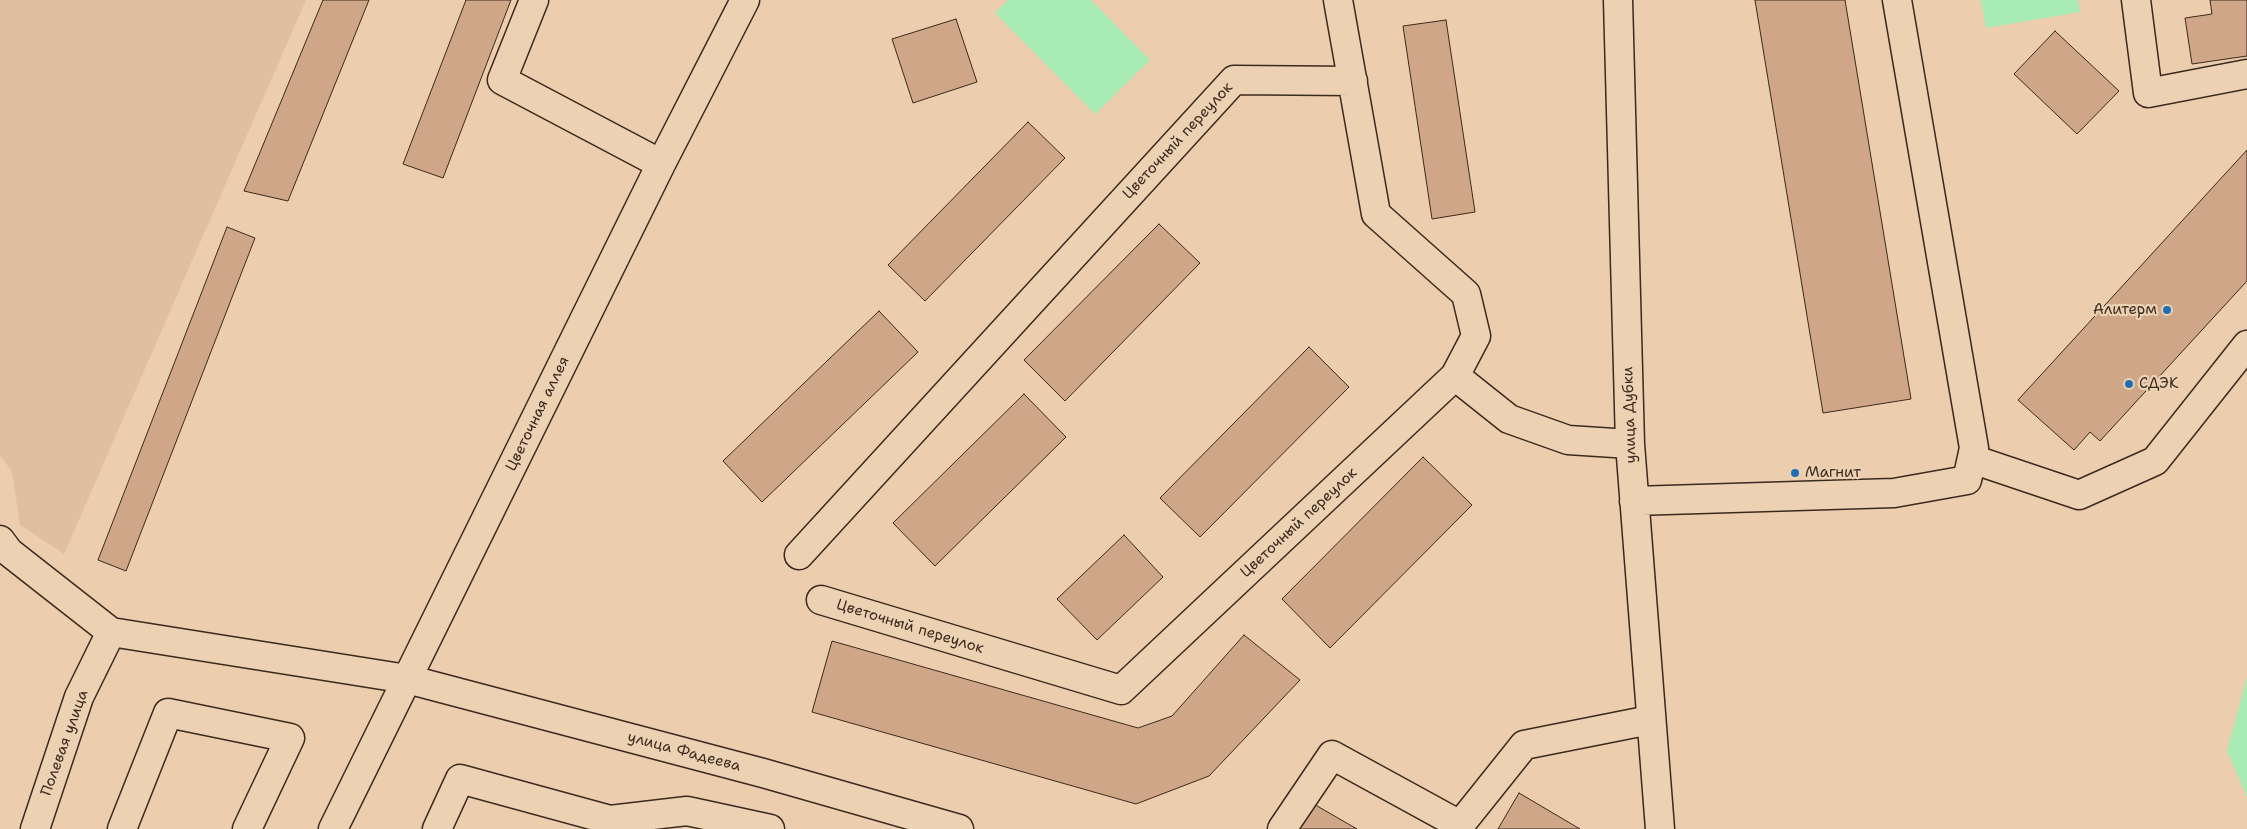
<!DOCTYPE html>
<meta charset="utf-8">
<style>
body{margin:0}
canvas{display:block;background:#eccdae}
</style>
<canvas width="2247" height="829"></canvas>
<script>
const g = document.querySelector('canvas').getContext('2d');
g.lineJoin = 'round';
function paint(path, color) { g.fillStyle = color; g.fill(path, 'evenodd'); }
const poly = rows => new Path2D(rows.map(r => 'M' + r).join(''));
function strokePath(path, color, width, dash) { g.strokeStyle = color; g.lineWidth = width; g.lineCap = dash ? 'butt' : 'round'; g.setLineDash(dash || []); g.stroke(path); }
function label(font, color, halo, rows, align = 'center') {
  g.font = font + ' "Shantell Sans",sans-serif'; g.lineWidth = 4.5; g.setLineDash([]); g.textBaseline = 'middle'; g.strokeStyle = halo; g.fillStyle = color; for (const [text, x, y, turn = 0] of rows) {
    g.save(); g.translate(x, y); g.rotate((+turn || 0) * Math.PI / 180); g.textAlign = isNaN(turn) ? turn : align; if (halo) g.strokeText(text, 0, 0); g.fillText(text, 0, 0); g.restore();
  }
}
paint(poly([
 [0,0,306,0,64,554,20,525,12,472,0,455]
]), '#e1bea0');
paint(poly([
 [1008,0,1091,0,1150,60,1095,114,995,13],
 [1981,0,2078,0,2080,12,1986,28],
 [2247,677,2247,797,2227,751]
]), '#a8ebb5');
const building = poly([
 [323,0,369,0,288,201,244,191,323,0],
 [466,0,511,0,443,178,403,164,466,0],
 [1755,0,1845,0,1911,399,1823,413,1755,0],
 [2210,0,2247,0,2247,56,2192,64,2185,18,2212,14,2210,0],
 [956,19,977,82,913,103,892,39,956,19],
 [1446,20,1475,212,1432,219,1403,26,1446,20],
 [2055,31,2119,91,2077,134,2014,74,2055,31],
 [1028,122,1065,158,925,301,888,265,1028,122],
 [2247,150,2247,281,2100,441,2090,432,2074,450,2018,400,2247,150],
 [1159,224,1200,263,1065,401,1024,360,1159,224],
 [227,227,255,238,126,571,98,560,227,227],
 [879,311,918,352,762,502,723,461,879,311],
 [1309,347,1349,387,1200,537,1160,498,1309,347],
 [1024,394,1066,437,935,566,893,523,1024,394],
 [1423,457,1472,505,1330,648,1282,599,1423,457],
 [1124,535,1163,577,1097,640,1057,599,1124,535],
 [1244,635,1300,680,1209,776,1136,804,812,712,832,641,1138,728,1172,716,1244,635],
 [1519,793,1580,829,1498,829,1519,793],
 [1312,803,1357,829,1296,829,1312,803]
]);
paint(building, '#d0a688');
strokePath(building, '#3b2a1e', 1);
const minor = poly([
 [534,0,502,80,661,164],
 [1618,0,1630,444,1660,829],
 [2136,0,2148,93,2247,74],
 [1455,376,1509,419,1568,440,1630,444],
 [1972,459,2079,495,2155,461,2247,345],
 [1634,501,1894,493,1967,480,1974,448,1897,0],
 [0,540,9,552,111,632,407,679,763,773,959,829],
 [799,555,1234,80,1353,81],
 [821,600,1121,690,1455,376,1476,336,1466,294,1376,214,1338,0],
 [610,820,687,811,770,829],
 [35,829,79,697,111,632],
 [122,829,168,713,290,738,247,829],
 [333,829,661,164,745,0],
 [437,829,460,779,610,820,610,829],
 [1282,829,1332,755,1460,825,1524,745,1650,720]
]);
strokePath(minor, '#3b2a1e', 31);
strokePath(minor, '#ecd1b3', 28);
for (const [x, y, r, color] of [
 [2167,310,5,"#1f6fb2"],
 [2129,384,5,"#1f6fb2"],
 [1795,473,5,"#1f6fb2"]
]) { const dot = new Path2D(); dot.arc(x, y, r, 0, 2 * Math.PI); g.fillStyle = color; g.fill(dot); strokePath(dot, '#ecd1b3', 2); }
label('15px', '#3b2a1e', '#ecd1b3', [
 ["Цветочный переулок",1178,141,-47],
 ["Цветочная аллея",538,414,-64],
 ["улица Дубки",1630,415,-92],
 ["Цветочный переулок",1299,523,-43],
 ["Цветочный переулок",910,627,17],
 ["Полевая улица",65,743,-70],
 ["улица Фадеева",684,752,15]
]);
label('15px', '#3b2a1e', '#ecd1b3', [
 ["Алитерм",2157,310,"right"],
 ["СДЭК",2139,384],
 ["Магнит",1805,473]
], 'left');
</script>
